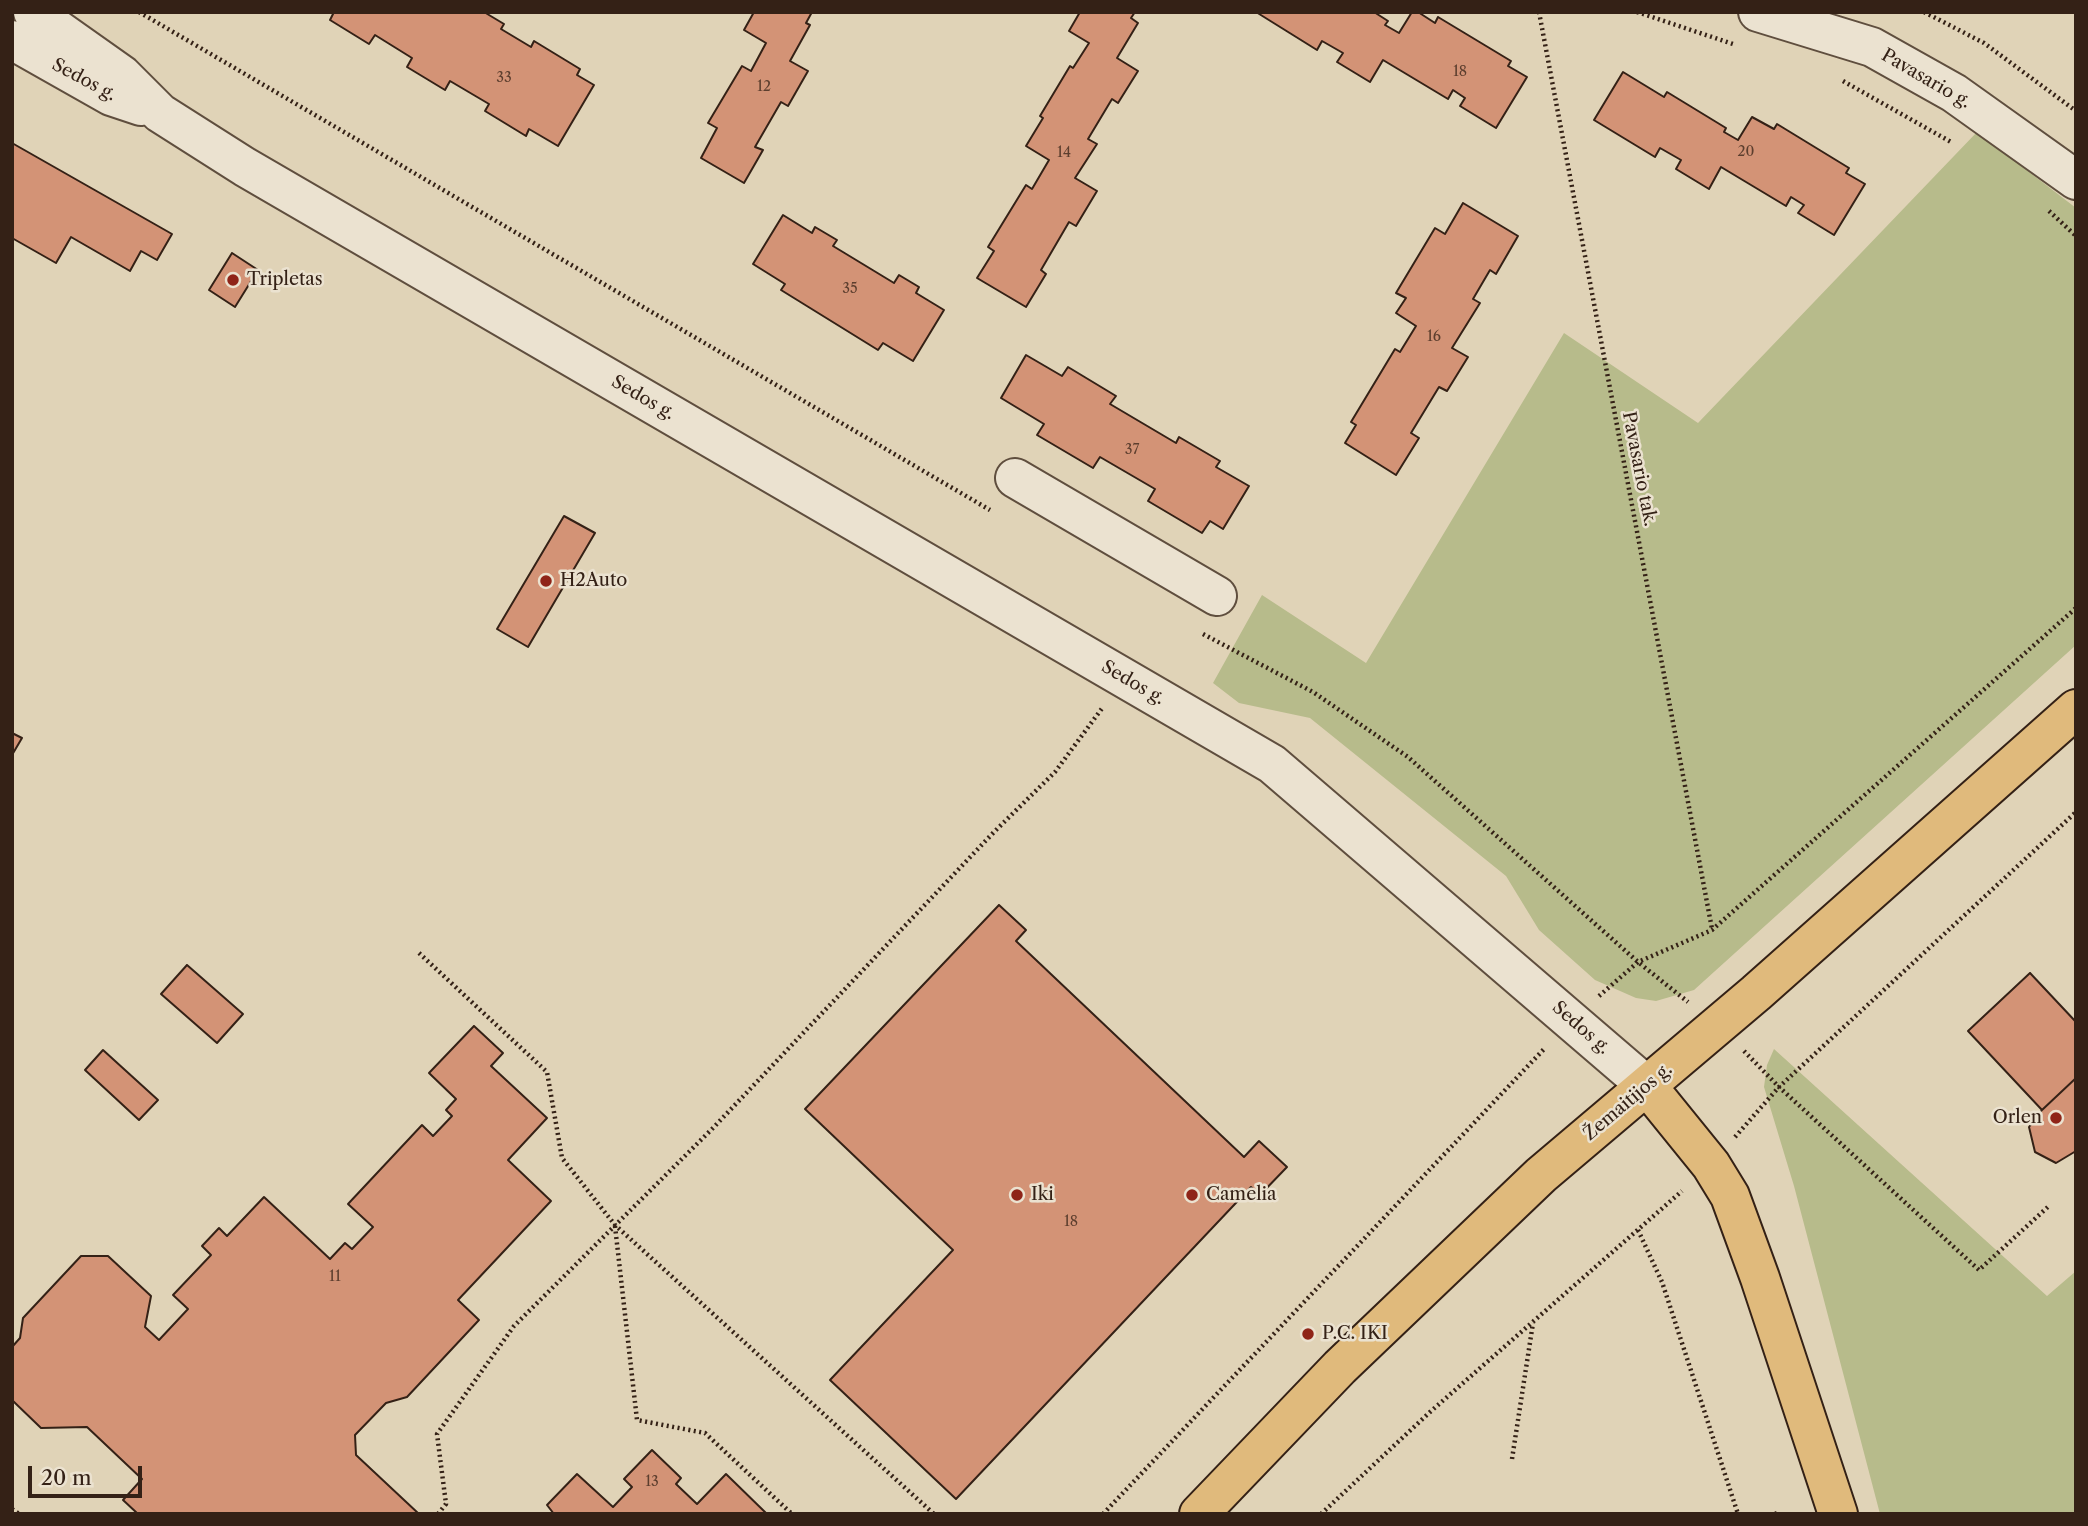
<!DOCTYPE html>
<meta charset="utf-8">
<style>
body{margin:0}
#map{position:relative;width:2088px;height:1526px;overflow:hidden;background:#e0d3b7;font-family:"Libre Caslon Text",serif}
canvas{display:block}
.frame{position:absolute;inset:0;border:14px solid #342116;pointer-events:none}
.scale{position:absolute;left:28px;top:1466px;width:114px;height:32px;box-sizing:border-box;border:4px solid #342116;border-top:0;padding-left:9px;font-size:21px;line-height:24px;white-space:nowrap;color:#342116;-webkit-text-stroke:5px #ebe2d0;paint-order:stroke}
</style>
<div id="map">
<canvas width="2088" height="1526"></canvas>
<div class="frame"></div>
<div class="scale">20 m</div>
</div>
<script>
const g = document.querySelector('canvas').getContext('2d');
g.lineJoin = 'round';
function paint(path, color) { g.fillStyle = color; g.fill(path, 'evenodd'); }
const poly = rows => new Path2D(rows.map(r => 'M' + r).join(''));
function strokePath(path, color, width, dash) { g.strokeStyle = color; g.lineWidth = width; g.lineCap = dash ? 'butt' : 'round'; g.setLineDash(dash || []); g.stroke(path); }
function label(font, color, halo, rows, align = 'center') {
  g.font = font + ' "Libre Caslon Text",serif'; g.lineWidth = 5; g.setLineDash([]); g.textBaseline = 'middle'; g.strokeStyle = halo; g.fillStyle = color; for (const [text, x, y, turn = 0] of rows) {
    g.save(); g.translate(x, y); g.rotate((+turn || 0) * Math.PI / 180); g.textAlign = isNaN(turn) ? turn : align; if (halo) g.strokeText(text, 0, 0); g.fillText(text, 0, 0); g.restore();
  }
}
paint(poly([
 [1977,132,2076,208,2076,645,1694,990,1656,1001,1636,998,1595,980,1539,930,1506,876,1310,718,1239,703,1213,683,1262,595,1366,663,1564,333,1698,423],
 [1774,1049,2047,1296,2076,1271,2076,1514,1880,1514,1794,1186,1764,1087,1767,1065]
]), '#b7bb8b');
const building = poly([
 [334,12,484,12,504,24,501,29,531,47,534,41,580,69,577,75,594,85,558,146,529,129,526,136,485,111,489,104,450,81,445,90,407,67,412,58,375,35,369,44,330,20,334,12],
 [754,12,812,12,806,23,810,25,790,61,808,71,788,106,781,102,755,147,763,150,744,183,701,158,717,128,708,123,742,66,751,71,766,43,744,30,754,12],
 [1080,12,1135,12,1131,18,1138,23,1117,58,1138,71,1118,103,1112,99,1088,139,1097,144,1075,178,1097,191,1076,226,1069,222,1041,270,1046,274,1026,307,977,278,994,251,988,247,1026,185,1032,189,1049,160,1026,146,1043,118,1040,116,1070,66,1073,68,1089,43,1069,31,1080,12],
 [1256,12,1374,12,1388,21,1385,25,1399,33,1412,12,1418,12,1435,23,1438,17,1511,61,1508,66,1527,77,1496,128,1460,106,1465,98,1453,90,1448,99,1383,60,1370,82,1337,62,1343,53,1322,41,1317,50,1256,12],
 [1623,72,1664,97,1667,92,1726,128,1724,132,1738,140,1752,117,1774,129,1777,124,1849,168,1846,173,1865,184,1834,235,1798,213,1804,205,1791,197,1786,206,1721,167,1709,189,1676,169,1681,160,1660,148,1655,157,1594,120,1623,72],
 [12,143,172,234,157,260,141,251,130,271,71,237,56,263,12,238,12,143],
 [1463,203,1518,236,1496,274,1490,270,1473,299,1480,303,1452,348,1468,357,1447,391,1439,387,1411,433,1419,438,1396,475,1345,443,1356,425,1351,422,1395,349,1400,352,1416,326,1396,313,1406,298,1396,293,1435,228,1445,234,1463,203],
 [783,215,812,233,815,227,837,240,833,246,894,283,899,275,919,287,916,293,944,310,913,361,883,343,878,350,781,290,785,284,753,264,783,215],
 [232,253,258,270,235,307,209,290,232,253],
 [1026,355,1062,376,1068,367,1116,396,1110,404,1176,443,1179,437,1220,461,1216,467,1249,486,1223,529,1210,521,1202,533,1148,501,1155,489,1100,457,1093,468,1037,435,1044,424,1001,398,1026,355],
 [564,516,595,533,528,647,497,629,564,516],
 [12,733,22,738,12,755,12,733],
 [999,905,1026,930,1016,941,1244,1157,1259,1141,1287,1167,1260,1195,1251,1187,956,1499,830,1380,953,1250,805,1109,999,905],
 [187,965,243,1014,217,1043,161,994,187,965],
 [2030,973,2076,1022,2076,1078,2042,1110,1968,1031,2030,973],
 [474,1026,503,1053,491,1066,547,1118,508,1160,551,1201,458,1300,479,1320,407,1397,386,1403,355,1435,356,1455,419,1514,138,1514,123,1500,142,1479,87,1427,41,1428,12,1400,12,1347,20,1338,23,1318,81,1256,108,1256,151,1296,145,1327,159,1340,188,1309,173,1295,211,1255,202,1246,219,1228,227,1236,264,1197,330,1259,345,1243,352,1249,373,1227,348,1204,422,1125,433,1136,452,1116,446,1110,456,1099,429,1073,474,1026],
 [103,1050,158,1100,139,1120,85,1070,103,1050],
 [2076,1078,2076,1151,2056,1163,2035,1152,2029,1127,2042,1110,2076,1078],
 [652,1450,681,1478,676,1484,697,1504,726,1474,767,1514,554,1514,547,1505,577,1474,613,1507,632,1487,624,1479,652,1450]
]);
paint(building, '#d39376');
strokePath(building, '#342116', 2);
const minor = poly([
 [33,12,122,75,160,113,245,167,1272,764,1647,1086],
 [1758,12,1872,47,1954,93,2076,180],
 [12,40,111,96,141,106],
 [1015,478,1217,596]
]);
const major = poly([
 [1647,1086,1711,1165,1730,1196,1760,1278,1838,1514],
 [1199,1514,1340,1367,1541,1175,1756,993,2076,709]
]);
strokePath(minor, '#5f4e3e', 42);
strokePath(major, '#342116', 42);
strokePath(poly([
 [139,12,990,510],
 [1539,12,1712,929],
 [1637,12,1736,45],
 [1924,12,1984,43,2076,111],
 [1843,81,1951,142],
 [2049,211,2076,236],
 [1203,634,1313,692,1408,757,1638,962,1688,1002],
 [419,953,547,1072,562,1158,615,1225,934,1514],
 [1599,996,1638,962,1712,930,2076,608],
 [1744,1051,1779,1087,1979,1270,2050,1205],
 [1735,1137,1779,1087,2076,812],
 [615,1226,637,1420,705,1433,792,1514],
 [1638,1230,1662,1282,1738,1514],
 [1512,1459,1533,1323],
 [12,1509,19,1514],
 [1774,1512,1775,1514],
 [438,1514,446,1504,437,1434,514,1326,714,1127,994,832,1055,772,1103,707],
 [1103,1514,1545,1048],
 [1321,1514,1430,1412,1682,1191]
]), '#342116', 4.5, [2, 3.5]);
strokePath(minor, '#ebe2d0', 38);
strokePath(major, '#e0ba7c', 38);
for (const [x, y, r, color] of [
 [233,280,7,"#8f2418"],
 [546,581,7,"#8f2418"],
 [2056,1118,7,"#8f2418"],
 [1017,1195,7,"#8f2418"],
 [1192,1195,7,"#8f2418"],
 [1308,1334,7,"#8f2418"]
]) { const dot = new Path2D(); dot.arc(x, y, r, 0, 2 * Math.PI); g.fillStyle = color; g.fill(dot); strokePath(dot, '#ebe2d0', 2.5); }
label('14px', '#5c3e2e', null, [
 ["18",1460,72],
 ["33",504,78],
 ["12",764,87],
 ["20",1746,152],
 ["14",1064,153],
 ["35",850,289],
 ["16",1434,337],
 ["37",1132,450],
 ["18",1071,1222],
 ["11",335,1277],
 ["13",652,1482]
]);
label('18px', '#342116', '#ebe2d0', [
 ["Pavasario g.",1926,79,30],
 ["Sedos g.",84,80,28],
 ["Sedos g.",643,398,30],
 ["Pavasario tak.",1639,469,79],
 ["Sedos g.",1133,683,30],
 ["Sedos g.",1581,1028,41],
 ["Žemaitijos g.",1628,1102,-40]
]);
label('18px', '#342116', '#ebe2d0', [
 ["Tripletas",247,280],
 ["H2Auto",560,581],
 ["Orlen",2042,1118,"right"],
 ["Iki",1031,1195],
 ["Camelia",1206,1195],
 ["P.C. IKI",1322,1334]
], 'left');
</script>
